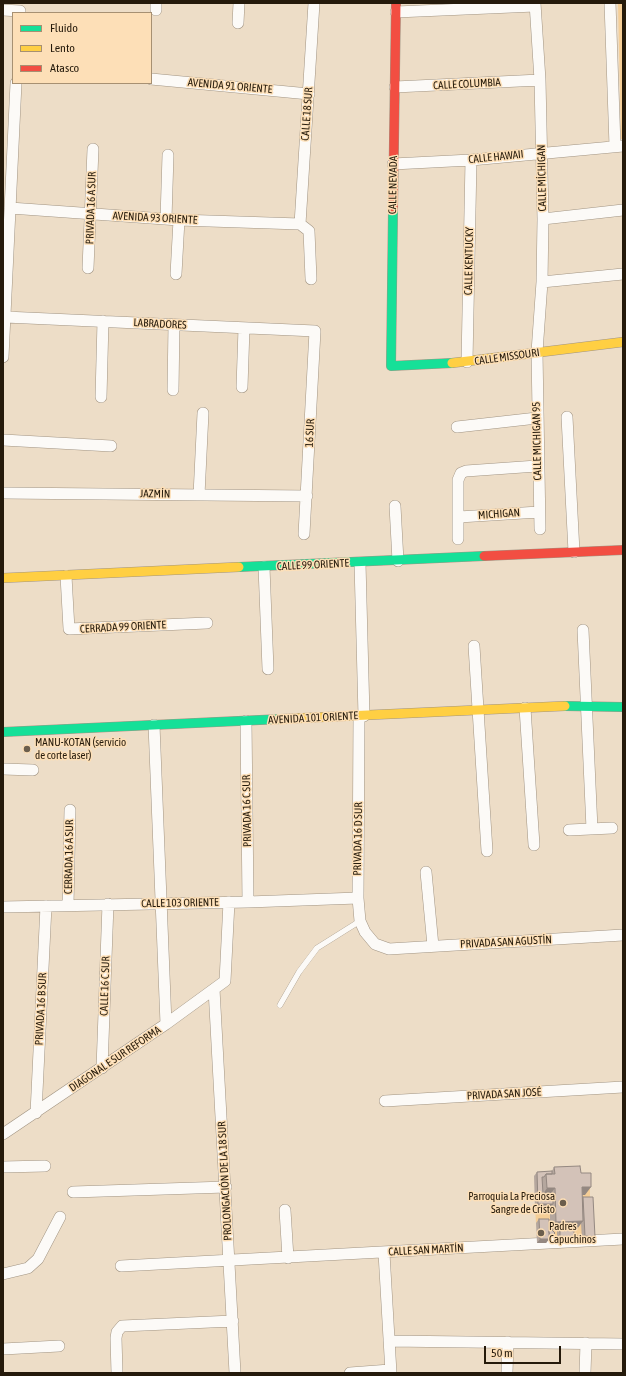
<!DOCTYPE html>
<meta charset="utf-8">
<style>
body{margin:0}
#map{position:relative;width:626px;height:1376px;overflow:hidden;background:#edddc7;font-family:"Asap Condensed",sans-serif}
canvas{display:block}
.frame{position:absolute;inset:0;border:4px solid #251a0b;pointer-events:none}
.legend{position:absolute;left:12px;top:12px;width:140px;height:72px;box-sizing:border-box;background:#fddfb7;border:1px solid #a79072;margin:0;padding:5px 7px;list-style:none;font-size:12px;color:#251a0b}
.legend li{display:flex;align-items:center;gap:8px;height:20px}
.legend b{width:20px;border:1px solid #a79072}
.scale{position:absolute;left:484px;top:1346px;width:77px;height:18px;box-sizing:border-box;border:2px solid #251a0b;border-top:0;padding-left:5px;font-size:12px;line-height:14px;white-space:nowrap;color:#251a0b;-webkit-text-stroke:3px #fddfb7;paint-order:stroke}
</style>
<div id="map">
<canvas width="626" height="1376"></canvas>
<div class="frame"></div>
<ul class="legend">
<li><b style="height:5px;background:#16e098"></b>Fluido</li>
<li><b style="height:5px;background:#ffcf43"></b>Lento</li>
<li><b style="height:5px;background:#f24e42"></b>Atasco</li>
</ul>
<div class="scale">50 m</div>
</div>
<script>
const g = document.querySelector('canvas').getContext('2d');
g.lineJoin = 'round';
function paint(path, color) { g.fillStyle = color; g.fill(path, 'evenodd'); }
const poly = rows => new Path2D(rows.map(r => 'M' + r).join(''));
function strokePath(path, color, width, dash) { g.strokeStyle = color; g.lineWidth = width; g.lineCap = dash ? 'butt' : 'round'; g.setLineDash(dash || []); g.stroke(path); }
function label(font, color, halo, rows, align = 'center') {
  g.font = font + ' "Asap Condensed",sans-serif'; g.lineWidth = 3; g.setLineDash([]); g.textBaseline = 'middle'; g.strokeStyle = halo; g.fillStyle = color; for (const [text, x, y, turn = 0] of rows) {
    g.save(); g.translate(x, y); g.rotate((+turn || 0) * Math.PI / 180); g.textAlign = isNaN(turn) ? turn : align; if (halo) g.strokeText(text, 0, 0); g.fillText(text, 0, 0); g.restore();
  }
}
paint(poly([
 [618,3,623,3,623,139,621,139],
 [590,1174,590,1201,582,1240,571,1241,571,1229,577,1229,576,1195],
 [535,1208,550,1208,551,1230,557,1230,557,1243,546,1243,545,1223,536,1223]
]), '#f5ce97');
const lane = poly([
 [280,1005,299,972,317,948,360,921]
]);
const street = poly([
 [535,3,540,80,543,219,542,282,537,352,540,529],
 [610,3,615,146],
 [3,10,20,11],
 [156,10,156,3],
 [396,12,535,6],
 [238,23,239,3],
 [151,79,309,94],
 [395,87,540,80],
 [393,164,471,160,623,146],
 [10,208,179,220,300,224],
 [166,219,168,155],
 [543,219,623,210],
 [300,224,314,3],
 [300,224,309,231,311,279],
 [88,268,93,149],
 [176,274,179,220],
 [542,282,623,274],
 [5,317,315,331,304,534],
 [3,357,16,83],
 [467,362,471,160],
 [242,387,244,328],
 [173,390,174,325],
 [101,397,103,321],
 [567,417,574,552],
 [457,427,537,418],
 [3,440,111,446],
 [3,493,307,496],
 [199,495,203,413],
 [395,506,398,561],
 [459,517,539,512],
 [458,539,458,480,461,473,466,471,537,466],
 [360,563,364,716],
 [264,567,268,669],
 [66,576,69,629,207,623],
 [583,630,592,829],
 [474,646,487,851],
 [525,708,534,845],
 [359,716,358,898,360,921,365,932,375,944,389,949,623,935],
 [246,721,248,902],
 [154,725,166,1024],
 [3,769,33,770],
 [569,830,612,828],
 [426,872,433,946],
 [68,905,70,810],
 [3,907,248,902,358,898],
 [214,989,235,1373],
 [102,1068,108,904],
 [385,1101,623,1087],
 [36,1113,46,906],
 [3,1134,166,1024,225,981,229,902],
 [3,1167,45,1166],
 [73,1192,226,1187],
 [285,1210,288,1258],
 [384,1253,391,1373],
 [121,1266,623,1239],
 [3,1274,28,1268,38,1259,60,1217],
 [389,1341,623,1344],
 [3,1349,59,1346],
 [117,1373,116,1338,117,1332,122,1326,233,1321],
 [350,1373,390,1370],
 [507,1373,508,1342],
 [585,1373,586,1343]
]);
const fast = poly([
 [393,210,391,366,452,363],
 [239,567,484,556],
 [565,706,623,707],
 [3,732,281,719]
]);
const slow = poly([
 [452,363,623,342],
 [3,578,239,567],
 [281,719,565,706]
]);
const jam = poly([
 [393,210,396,3],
 [484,556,623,550]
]);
strokePath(lane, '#a19483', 6);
strokePath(street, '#a19483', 12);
strokePath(fast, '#a19483', 10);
strokePath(slow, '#a19483', 10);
strokePath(jam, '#a19483', 10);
strokePath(lane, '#fcfaf7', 5.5);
strokePath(street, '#fcfaf7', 11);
strokePath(fast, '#16e098', 9);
strokePath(slow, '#ffcf43', 9);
strokePath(jam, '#f24e42', 9);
paint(poly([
 [554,1167,581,1173,585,1195,582,1195,582,1199,583,1197,595,1237,592,1241,582,1240,581,1223,577,1229,574,1229,574,1237,571,1241,557,1243,557,1230,552,1230,554,1235,551,1238,549,1237,549,1239,546,1243,537,1243,536,1223,539,1219,549,1231,550,1230,550,1208,535,1208,534,1176,537,1172,552,1171]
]), '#b5a79e');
paint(poly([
 [582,1187,591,1187,585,1195,576,1195],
 [547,1188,555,1188,549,1196,541,1197],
 [538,1204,553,1204,550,1208,535,1208],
 [583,1221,577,1229,560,1230,560,1226,557,1230,550,1230,556,1222],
 [585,1236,595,1237,592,1241,582,1240],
 [574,1237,571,1241,557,1243,560,1239],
 [540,1239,549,1239,546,1243,537,1243]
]), '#948881');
const building = poly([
 [580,1166,581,1173,591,1173,591,1187,582,1187,583,1221,556,1222,555,1188,547,1188,546,1174,555,1174,554,1167,580,1166],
 [552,1171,552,1174,546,1174,544,1177,542,1177,543,1194,553,1194,553,1204,538,1204,537,1172,552,1171],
 [583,1197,593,1197,595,1237,585,1236,583,1197],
 [539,1219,549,1219,549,1239,540,1239,539,1219],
 [574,1225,574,1237,560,1239,560,1226,574,1225],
 [551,1229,555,1233,552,1236,549,1233,549,1231,551,1229]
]);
paint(building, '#d3c2b8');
strokePath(building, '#948881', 1);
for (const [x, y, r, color] of [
 [27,749,4,"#6b5e4d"],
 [563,1203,4,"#6b5e4d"],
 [541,1233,4,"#6b5e4d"]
]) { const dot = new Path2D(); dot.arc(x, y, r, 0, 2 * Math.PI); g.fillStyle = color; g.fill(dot); strokePath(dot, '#fddfb7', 1.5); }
label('11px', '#251a0b', '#fddfb7', [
 ["CALLE COLUMBIA",467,84,-3],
 ["AVENIDA 91 ORIENTE",230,86,5],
 ["CALLE 18 SUR",307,114,-86],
 ["CALLE HAWAII",496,157,-6],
 ["CALLE MÍCHIGAN",542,178,-91],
 ["CALLE NEVADA",393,185,-89],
 ["PRIVADA 16 A SUR",91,208,-88],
 ["AVENIDA 93 ORIENTE",155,218,3],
 ["CALLE KENTUCKY",469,261,-89],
 ["LABRADORES",160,324,3],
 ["CALLE MISSOURI",507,357,-8],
 ["16 SUR",310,433,-87],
 ["CALLE MICHIGAN 95",537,441,-91],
 ["JAZMÍN",155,494,1],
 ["MICHIGAN",499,514,-4],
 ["CALLE 99 ORIENTE",313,565,-3],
 ["CERRADA 99 ORIENTE",123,627,-3],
 ["AVENIDA 101 ORIENTE",313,718,-3],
 ["PRIVADA 16 C SUR",247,811,-91],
 ["PRIVADA 16 D SUR",358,839,-89],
 ["CERRADA 16 A SUR",69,857,-89],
 ["CALLE 103 ORIENTE",180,903,-1],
 ["PRIVADA SAN AGUSTÍN",506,942,-3],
 ["CALLE 16 C SUR",105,986,-88],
 ["PRIVADA 16 B SUR",41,1009,-87],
 ["DIAGONAL E SUR REFORMA",115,1059,-34],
 ["PRIVADA SAN JOSÉ",504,1094,-3],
 ["PROLONGACIÓN DE LA 18 SUR",225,1181,-93],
 ["CALLE SAN MARTÍN",426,1250,-3]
]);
label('11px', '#251a0b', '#fddfb7', [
 ["MANU-KOTAN (servicio",35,743],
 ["de corte laser)",35,756],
 ["Parroquia La Preciosa",555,1197,"right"],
 ["Sangre de Cristo",555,1210,"right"],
 ["Padres",549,1227],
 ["Capuchinos",549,1240]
], 'left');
</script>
